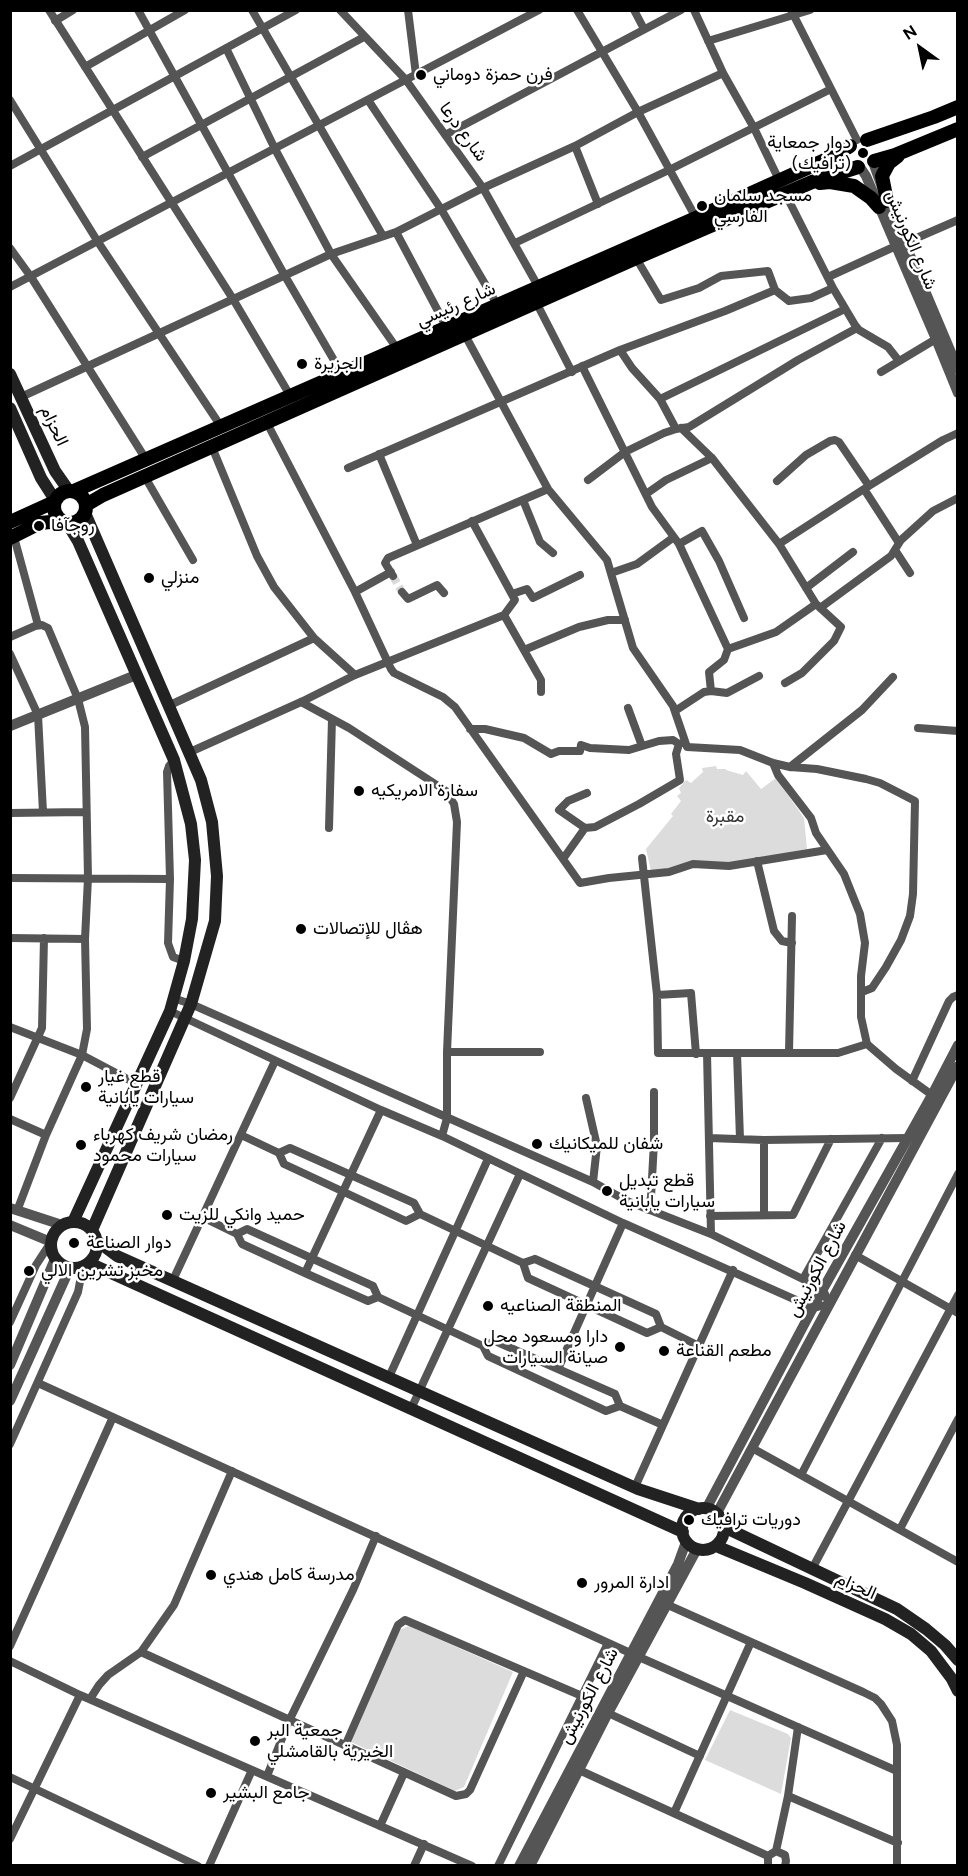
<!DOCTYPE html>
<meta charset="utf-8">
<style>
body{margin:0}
#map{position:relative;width:968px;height:1876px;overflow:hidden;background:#fff;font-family:Figtree,sans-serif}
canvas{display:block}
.frame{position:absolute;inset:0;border:12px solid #000;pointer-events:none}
.north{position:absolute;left:890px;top:18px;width:60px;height:60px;-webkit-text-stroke:4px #fff;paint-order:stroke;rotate:327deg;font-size:16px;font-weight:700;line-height:24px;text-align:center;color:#000}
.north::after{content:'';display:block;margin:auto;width:21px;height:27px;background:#000;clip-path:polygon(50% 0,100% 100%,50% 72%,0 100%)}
</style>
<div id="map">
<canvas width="968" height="1876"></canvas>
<div class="frame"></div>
<div class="north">N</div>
</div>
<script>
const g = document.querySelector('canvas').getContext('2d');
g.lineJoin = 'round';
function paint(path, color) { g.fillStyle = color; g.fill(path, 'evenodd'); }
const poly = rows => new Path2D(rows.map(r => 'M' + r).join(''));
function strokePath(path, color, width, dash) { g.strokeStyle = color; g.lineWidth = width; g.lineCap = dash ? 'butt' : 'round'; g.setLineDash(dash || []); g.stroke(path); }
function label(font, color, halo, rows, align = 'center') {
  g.font = font + ' Figtree,Vazirmatn,sans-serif'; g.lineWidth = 5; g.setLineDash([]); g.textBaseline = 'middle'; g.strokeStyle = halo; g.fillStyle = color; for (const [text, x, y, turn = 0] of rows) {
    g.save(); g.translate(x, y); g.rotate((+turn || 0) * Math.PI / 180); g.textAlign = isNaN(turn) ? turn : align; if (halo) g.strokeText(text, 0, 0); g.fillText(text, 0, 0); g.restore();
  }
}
paint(poly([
 [716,766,717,769,726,769,726,770,743,775,746,771,761,789,776,778,804,818,807,849,734,863,651,871,646,849,673,816,671,814,681,801,677,796,681,793,679,788,686,780,691,783,703,772,702,768],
 [409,1626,513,1672,464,1787,455,1791,349,1741,399,1630],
 [730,1710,788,1734,791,1738,781,1794,705,1760]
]), '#dcdcdc');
strokePath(poly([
 [393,576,402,592]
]), '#d9d9d9', 8, [8, 4]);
strokePath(poly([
 [49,10,233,299,291,397],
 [138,10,285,276,342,374],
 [252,10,383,236],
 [340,10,406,80,483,188,539,288],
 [408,10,416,75],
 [577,10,638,112,696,218],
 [634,10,644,29],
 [694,10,723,73,754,128,779,180],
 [791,10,857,140],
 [55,21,73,10],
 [708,41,810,10],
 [226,48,275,149,331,254,398,350],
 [85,67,185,10],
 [10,100,98,242,222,428],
 [368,100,441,209,498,306],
 [445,135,681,10],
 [575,146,598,204],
 [142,157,364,37],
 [10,166,296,10],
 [785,193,833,288,855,325,859,330,888,347,899,361],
 [396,232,447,328],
 [515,243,669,170,831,89],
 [905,243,958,220],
 [10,248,31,277,147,461],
 [636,258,661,300,699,288,721,276,768,271,775,290],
 [828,277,896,246],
 [10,287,539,10],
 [536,302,572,372],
 [465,335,548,489,607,560,633,648,673,706,687,747,740,750,773,763,790,767,817,769,866,779,880,783,915,801,913,894,910,916,901,940,886,967,872,988,862,992],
 [620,350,632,368,660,399,676,429],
 [582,366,652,507,679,544,728,649,724,660,709,672,711,691],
 [881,372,936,339],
 [21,397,331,254,396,232,483,188,575,146,638,112,723,73],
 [660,399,845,309],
 [267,423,355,592,391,669,394,673,443,697,455,707,580,883,609,878,669,872,693,864,729,866,827,850],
 [681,428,712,458,779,544,816,604,841,627,834,641,802,673,785,683],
 [212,447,257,556,274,587,314,638,355,675],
 [379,454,417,545],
 [348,468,620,350,725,311,775,290,789,301,811,298,833,288],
 [145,477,193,560],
 [588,480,625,452,664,433,676,429,689,427,798,360,857,328],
 [777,481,806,455,830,441,835,440,839,442,869,486],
 [864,489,899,543],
 [646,494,666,480,712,458],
 [523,500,540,542,553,553],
 [14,537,38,625],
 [679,544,702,531,719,561,744,618],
 [779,544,864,489,943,440,958,433],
 [895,550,910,573],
 [611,573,637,564,674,537],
 [393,576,385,563,388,558,548,489],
 [806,588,853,552],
 [355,592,391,572],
 [402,592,408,599,437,585,444,593],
 [512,594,527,589,533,598,580,575],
 [820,608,891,556,901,540,933,511,958,498],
 [504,615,541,680,541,692],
 [10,637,35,626,42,625,48,628,78,699,85,727,88,878,85,939,87,1029,82,1055,46,1135,17,1211],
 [728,649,776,632,816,604],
 [524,650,579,627,608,620,625,620],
 [10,654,38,715,43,812],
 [301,702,349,728,446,791,454,804,457,822,447,1052,447,1118,442,1136],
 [170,705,314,638],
 [628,708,642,746],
 [675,711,704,692,711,691,727,693,759,676],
 [918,728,958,731],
 [470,729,485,729,524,738,551,754,559,751,580,751,581,745,590,748,629,750,659,741,673,740,679,744],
 [190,752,301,702,355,675,504,615,515,600,472,521],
 [174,760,169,766,167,772,170,879,168,943,173,957,184,961],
 [773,763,778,775,811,818,816,833,844,874,860,914,865,943,861,976,861,1017,867,1044,896,1069,932,1095],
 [790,767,862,710,893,677],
 [10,813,85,812],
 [329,828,332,719],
 [585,828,559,810,568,801,587,793],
 [642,858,657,995,658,1053,838,1053,867,1044],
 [563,859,585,828,595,827,639,804,680,780,676,754,679,744,682,743],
 [757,861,774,931,782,941,792,943],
 [10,878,170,879],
 [10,938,85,939],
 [657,995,691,993,696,1054],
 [170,1011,381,1110,442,1136,623,1223,814,1308,829,1304,823,1289,711,1234,627,1201,593,1182,191,1004,173,998],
 [10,1027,82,1055,135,1083],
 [447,1052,540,1052],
 [789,1052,792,916],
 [707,1053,711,1234],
 [737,1053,740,1139],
 [912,1081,949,1001,953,997,958,995],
 [10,1098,42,1028,44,938],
 [586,1098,597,1146,593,1182],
 [10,1119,46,1135],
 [241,1135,279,1153,284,1164,406,1221,420,1214],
 [709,1138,764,1140,908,1138],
 [764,1140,764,1215],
 [279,1153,290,1148,414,1203,420,1214,523,1263],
 [648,1210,651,1197,654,1142,654,1092],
 [710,1216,793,1215,831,1139],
 [202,1217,237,1234,242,1244,305,1273,368,1301,378,1297],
 [237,1234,247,1229,373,1286,378,1297,483,1346,488,1356,606,1411,620,1406,663,1425],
 [855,1255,958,1313],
 [535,1259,656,1314,661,1327,647,1333,528,1278,523,1263,535,1259],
 [305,1273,381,1110],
 [803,1279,882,1138],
 [173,1280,275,1061],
 [10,1322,36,1265,51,1242],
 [661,1327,699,1346],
 [483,1346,495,1341,558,1369,615,1394,620,1406],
 [558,1369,623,1223],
 [389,1377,488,1159],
 [38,1383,639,1657,897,1771],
 [411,1409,520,1174],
 [10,1444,78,1292,83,1266],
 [752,1448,958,1562],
 [801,1475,958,1174],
 [635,1487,733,1270],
 [900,1529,958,1419],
 [812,1569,958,1295],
 [668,1605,863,1692,875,1698,881,1704,892,1721,897,1745,897,1866],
 [10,1646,113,1417],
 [141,1652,456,1796,466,1794,470,1790,524,1671],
 [10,1661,80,1695,472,1866],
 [90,1699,99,1685,108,1675,141,1652,174,1605,232,1471],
 [608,1713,700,1756],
 [345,1746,398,1625,405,1620,582,1696],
 [579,1770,768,1856],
 [267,1776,289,1721,353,1590,376,1536],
 [10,1777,198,1866],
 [788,1796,898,1843],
 [674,1813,751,1642],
 [380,1826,404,1773],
 [10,1839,80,1695],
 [776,1851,788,1796,798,1727],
 [209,1866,252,1770],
 [414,1866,424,1844],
 [498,1866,608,1643],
 [768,1866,768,1856,776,1851,785,1855,786,1861,785,1866]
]), '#555', 8);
strokePath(poly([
 [873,162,887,201,958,369],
 [860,167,866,176,936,339,958,393],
 [10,726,136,675],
 [10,1208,62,1225],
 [10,1225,51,1242],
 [10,1365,55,1259],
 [10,1401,70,1268],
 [706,1509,823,1289,932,1095,958,1045],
 [717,1513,958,1066],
 [519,1866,678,1564,686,1542],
 [530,1866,608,1713,697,1549]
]), '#555', 10);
strokePath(poly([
 [10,374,55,471,69,491],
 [10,408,41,478,55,500],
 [85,513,201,780,212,822,217,876,215,921,191,1004,92,1230],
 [67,523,78,541,174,760,191,824,195,860,192,919,184,961,170,1011,73,1222],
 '51 1245a23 23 0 1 1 46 0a23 23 0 1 1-46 0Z',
 [97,1241,117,1256,638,1489,699,1509],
 [89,1263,683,1532],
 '682 1529a21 21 0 1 1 42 0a21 21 0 1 1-42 0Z',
 [724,1527,897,1609,926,1629,945,1645,958,1660],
 [716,1546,805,1583,885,1619,911,1634,931,1651,952,1679,958,1691]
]), '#222', 12);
strokePath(poly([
 [867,140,934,117,958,107],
 [874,161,895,155,958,129],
 [820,183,830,182,854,186,871,198,879,207],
 [887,201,882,176,889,163,898,156],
 '54 507a16 16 0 1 1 32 0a16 16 0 1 1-32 0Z',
 [74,491,696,218,834,156,850,146],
 [86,505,103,495,636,258,812,182,858,167],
 [10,522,54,502],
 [10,538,40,523,61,521]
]), '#000', 14);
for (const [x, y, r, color] of [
 [421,75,6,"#000"],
 [863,153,6,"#000"],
 [702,206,6,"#000"],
 [302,364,6,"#000"],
 [39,526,6,"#000"],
 [149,578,6,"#000"],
 [359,791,6,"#000"],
 [301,929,6,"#000"],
 [86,1087,6,"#000"],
 [537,1144,6,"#000"],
 [81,1145,6,"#000"],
 [607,1191,6,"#000"],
 [167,1215,6,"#000"],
 [74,1243,6,"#000"],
 [29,1271,6,"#000"],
 [488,1306,6,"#000"],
 [620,1347,6,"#000"],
 [664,1351,6,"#000"],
 [689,1520,6,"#000"],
 [211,1575,6,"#000"],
 [582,1583,6,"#000"],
 [255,1741,6,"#000"],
 [211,1793,6,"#000"]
]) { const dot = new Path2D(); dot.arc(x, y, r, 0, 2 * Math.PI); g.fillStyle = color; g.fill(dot); strokePath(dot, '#fff', 2); }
label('18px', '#000', '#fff', [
 ["فرن حمزة دوماني",433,75],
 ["دوار جمعاية",851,143,"right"],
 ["(ترافيك)",851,164,"right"],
 ["مسجد سلمان",714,196],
 ["الفارسي",714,217],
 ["الجزيرة",314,364],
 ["روجآفا",51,526],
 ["منزلي",161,578],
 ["سفارة الامريكيه",371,791],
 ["هڤال للإتصالات",313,929],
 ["قطع غيار",98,1077],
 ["سيارات يابانية",98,1098],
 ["رمضان شريف كهرباء",93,1135],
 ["سيارات محمود",93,1156],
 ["شفان للميكانيك",549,1144],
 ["قطع تبديل",619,1181],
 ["سيارات يابانية",619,1202],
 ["حميد وانكي للزيت",179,1215],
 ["دوار الصناعة",86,1243],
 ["مخبز تشرين الالي",41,1271],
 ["المنطقة الصناعيه",500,1306],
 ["دارا ومسعود محل",608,1337,"right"],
 ["صيانة السيارات",608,1358,"right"],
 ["مطعم القناعة",676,1351],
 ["دوريات ترافيك",701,1520],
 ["مدرسة كامل هندي",223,1575],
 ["ادارة المرور",594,1583],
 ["جمعية البر",267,1731],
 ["الخيرية بالقامشلي",267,1752],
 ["جامع البشير",223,1793]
], 'left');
label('18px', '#000', '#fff', [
 ["شارع درعا",463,132,54],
 ["شارع الكورنيش",911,240,67],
 ["شارع رئيسي",456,305,-24],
 ["الحزام",54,426,65],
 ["شارع الكورنيش",817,1269,-62],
 ["الحزام",856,1586,24],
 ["شارع الكورنيش",589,1696,-62]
]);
label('18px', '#333', '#fff', [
 ["مقبرة",725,817]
]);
</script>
